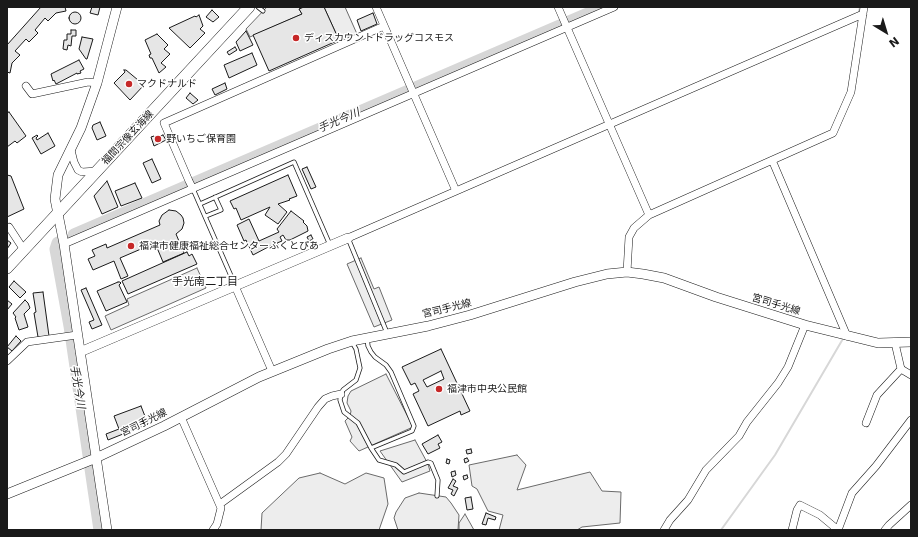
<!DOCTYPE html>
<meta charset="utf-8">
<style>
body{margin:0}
#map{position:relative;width:918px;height:537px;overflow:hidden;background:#fff;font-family:"DejaVu Sans",sans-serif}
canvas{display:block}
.frame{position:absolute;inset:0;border:8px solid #1a1a1a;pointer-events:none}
.north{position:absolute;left:866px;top:12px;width:40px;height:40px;-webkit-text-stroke:3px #fff;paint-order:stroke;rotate:142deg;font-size:11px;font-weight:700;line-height:16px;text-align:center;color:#1a1a1a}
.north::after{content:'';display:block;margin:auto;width:14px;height:18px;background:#1a1a1a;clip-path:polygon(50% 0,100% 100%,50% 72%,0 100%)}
</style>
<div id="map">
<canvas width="918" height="537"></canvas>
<div class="frame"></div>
<div class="north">N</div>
</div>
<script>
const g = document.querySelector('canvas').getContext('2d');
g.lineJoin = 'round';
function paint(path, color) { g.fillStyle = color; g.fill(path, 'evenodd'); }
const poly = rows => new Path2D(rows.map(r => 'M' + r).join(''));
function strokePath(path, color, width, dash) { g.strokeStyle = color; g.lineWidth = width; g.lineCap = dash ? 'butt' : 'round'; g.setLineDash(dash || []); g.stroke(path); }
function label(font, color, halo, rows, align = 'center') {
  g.font = font + ' "DejaVu Sans","Noto Sans JP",sans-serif'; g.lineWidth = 3; g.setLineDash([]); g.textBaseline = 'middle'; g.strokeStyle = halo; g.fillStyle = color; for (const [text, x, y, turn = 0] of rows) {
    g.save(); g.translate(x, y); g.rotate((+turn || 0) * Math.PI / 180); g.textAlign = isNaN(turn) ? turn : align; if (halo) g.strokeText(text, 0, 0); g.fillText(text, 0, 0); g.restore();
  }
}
const built = poly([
 [267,7,304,7,299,9,302,14,250,37,246,29,267,7],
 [324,7,345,7,357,34,339,40,324,7],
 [361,258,374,289,379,287,392,320,374,327,347,264,361,258],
 [197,268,206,288,111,330,105,316,129,305,127,299,197,268],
 [386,374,413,427,359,451,350,441,352,437,345,421,350,416,351,411,347,403,348,396,351,391,386,374],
 [415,440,428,464,430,471,402,482,380,451,415,440],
 [517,455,526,465,517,490,590,472,602,491,621,492,620,523,582,527,577,530,499,530,503,515,488,511,477,489,472,486,469,465,517,455],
 [320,473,345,484,366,473,384,478,388,504,379,530,261,530,262,513,299,478,320,473],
 [419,493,446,497,451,503,459,515,458,530,398,530,394,518,396,512,405,498,419,493],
 [465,514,474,530,459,530,459,523,465,514]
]);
paint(built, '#ededed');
strokePath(built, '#6a6a6a', 1);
strokePath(poly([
 [859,11,860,7],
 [721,530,775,455,844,337]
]), '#d7d7d7', 2);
strokePath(poly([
 [74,235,604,7],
 [58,243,56,249,70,326,100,530]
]), '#d7d7d7', 13);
const building = poly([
 [41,7,65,7,66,11,56,13,48,21,45,18,35,30,38,33,29,42,26,39,15,51,20,55,12,63,10,73,7,72,7,45,41,7],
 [92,7,100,7,98,15,90,13,92,7],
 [304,7,324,7,339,40,269,71,253,35,302,14,299,9,304,7],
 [212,10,219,17,213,22,206,17,212,10],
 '69 18a6 6 0 1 1 12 0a6 6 0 1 1-12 0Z',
 [373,13,377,24,361,31,357,20,373,13],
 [199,15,203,26,200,29,205,33,190,48,169,28,195,16,196,17,199,15],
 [71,30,76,30,76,36,72,36,71,46,68,45,67,50,63,49,64,40,67,40,67,34,71,34,71,30],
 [246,31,253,45,240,51,236,42,246,31],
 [157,34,168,45,164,49,170,54,161,63,166,67,159,73,152,58,150,58,149,55,151,54,145,40,157,34],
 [82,37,93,39,87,59,86,59,79,49,82,37],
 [235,47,237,50,229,55,227,52,235,47],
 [252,53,257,65,229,78,224,65,252,53],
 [79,60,84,69,80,71,81,73,77,74,77,73,56,84,54,80,53,81,51,74,79,60],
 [124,70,126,70,144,85,130,100,114,83,125,72,124,70],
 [225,83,227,89,215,95,212,89,225,83],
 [190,93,198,100,193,104,186,98,190,93],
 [9,112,26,136,17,143,15,141,7,147,7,113,9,112],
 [100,122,106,136,97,140,92,128,93,125,100,122],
 [48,133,55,146,41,154,32,138,37,135,38,136,36,138,37,140,48,133],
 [163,135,166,140,154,146,151,137,154,136,155,138,163,135],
 [152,159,161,179,152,183,143,163,152,159],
 [307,167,316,187,311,189,302,169,307,167],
 [7,175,11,176,24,209,7,217,7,175],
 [288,175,297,196,289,199,290,200,278,204,287,212,278,224,265,215,270,207,241,220,236,208,234,209,230,201,288,175],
 [107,181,118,207,102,214,94,196,107,181],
 [135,183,142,198,121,206,115,191,135,183],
 [169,210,176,211,181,215,183,218,184,223,182,229,176,234,184,253,163,262,155,243,120,258,128,276,121,279,114,261,93,270,88,259,95,256,92,250,106,244,107,248,160,225,159,221,162,215,169,210],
 [291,211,304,221,303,222,307,226,308,231,290,240,286,240,283,235,280,237,282,241,277,243,278,245,273,247,272,245,253,255,246,240,244,241,237,225,249,219,259,241,279,232,277,229,291,211],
 [311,235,313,239,309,241,307,237,311,235],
 [7,240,11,243,7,249,7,240],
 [187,252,189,256,192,254,197,264,128,294,122,281,187,252],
 [14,281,26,292,20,298,9,287,14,281],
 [118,282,120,282,121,283,119,285,127,302,106,311,97,291,118,282],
 [86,288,102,325,92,329,89,322,94,320,81,290,86,288],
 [43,292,49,336,38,337,34,313,36,312,33,293,43,292],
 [7,300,12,304,7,310,7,300],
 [25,300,28,303,30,308,24,314,28,327,19,330,15,318,16,317,13,313,25,300],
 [16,336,21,341,12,351,7,347,16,336],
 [441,349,470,411,461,415,460,411,428,426,413,394,419,391,415,383,411,385,402,367,441,349],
 [441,371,444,379,427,387,423,380,441,371],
 [141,406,148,424,108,440,106,434,119,429,114,416,141,406],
 [438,435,442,442,438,444,440,448,428,454,422,444,438,435],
 [471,449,472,453,467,454,466,450,471,449],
 [467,458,469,461,465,463,464,459,467,458],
 [447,459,450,460,449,464,446,463,447,459],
 [455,471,456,475,452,477,451,472,455,471],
 [467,475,468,478,464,480,463,476,467,475],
 [453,479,456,481,453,486,458,488,454,496,451,494,453,490,448,488,453,479],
 [471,497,473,509,467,510,465,498,471,497],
 [486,513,496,517,495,520,488,518,486,525,482,524,486,513]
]);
paint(building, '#e6e6e6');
strokePath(building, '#1a1a1a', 1);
const lane = poly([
 [258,7,263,11],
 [193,189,235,285],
 [200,204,294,162,330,245],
 [206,216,221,210,215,197],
 [348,238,387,333],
 [367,338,368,346,371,352,375,357,386,365,391,372,414,426,412,431,371,448],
 [352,342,356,349,360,368,356,380,343,390,341,394,340,400,344,412,358,423,371,448,379,460,396,465,404,472,428,462,431,463,438,480,437,496]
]);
const street = poly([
 [376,7,456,191],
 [558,7,649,215],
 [26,86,32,94,88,82,97,83],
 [71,150,74,162,78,170,82,172,97,171],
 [772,160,847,336],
 [193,189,189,181,164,123,384,26],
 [7,228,9,227,24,250],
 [348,238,863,14],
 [64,244,614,7],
 [627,272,629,237,634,228,649,215,833,133,851,92,864,7],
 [235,286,272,371],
 [895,343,901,369,911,375],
 [7,361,27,342,77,335],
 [181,417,221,508,217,524,213,530],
 [866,423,877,395,901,369],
 [220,504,278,462,286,454,318,407,325,399,332,396,341,394],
 [664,530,670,520,688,500,706,470,739,436,747,422,778,383,788,367,805,325],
 [792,530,797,510,800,505,820,515,838,530],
 [838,530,852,493,876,466,911,420],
 [885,530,889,525,911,505]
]);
const secondary = poly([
 [80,352,348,238],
 [7,494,96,458,164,426,259,377,328,349,352,341,428,326,470,315,575,282,607,274,627,272,643,274,664,278,716,297,805,325,878,343,911,342],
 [107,530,64,244,55,199,58,175,81,128,97,83,117,7]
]);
const primary = poly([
 [7,268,249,7]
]);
strokePath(lane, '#1a1a1a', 5);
strokePath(street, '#1a1a1a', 8);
strokePath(secondary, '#1a1a1a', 10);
strokePath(primary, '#1a1a1a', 12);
strokePath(lane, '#fff', 3.5);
strokePath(street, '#fff', 7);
strokePath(secondary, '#fff', 9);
strokePath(primary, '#fff', 11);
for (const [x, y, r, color] of [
 [296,38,4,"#c62828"],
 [129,84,4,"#c62828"],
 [158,139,4,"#c62828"],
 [131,246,4,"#c62828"],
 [439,389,4,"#c62828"]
]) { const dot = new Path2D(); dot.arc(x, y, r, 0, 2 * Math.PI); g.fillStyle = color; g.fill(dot); strokePath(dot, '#fff', 1.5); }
label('10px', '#1a1a1a', '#fff', [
 ["ディスカウントドラッグコスモス",304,38],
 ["マクドナルド",137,84],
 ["野いちご保育園",166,139],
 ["福津市健康福祉総合センターふくとぴあ",139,246],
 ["福津市中央公民館",447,389]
], 'left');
label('10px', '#1a1a1a', '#fff', [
 ["福間宗像玄海線",128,138,-47],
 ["宮司手光線",776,305,17],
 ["宮司手光線",447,309,-14],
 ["宮司手光線",144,423,-26]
]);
label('italic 11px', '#1a1a1a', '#fff', [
 ["手光今川",339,121,-23],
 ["手光今川",77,387,81]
]);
label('11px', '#1a1a1a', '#fff', [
 ["手光南二丁目",205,282]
]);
</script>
